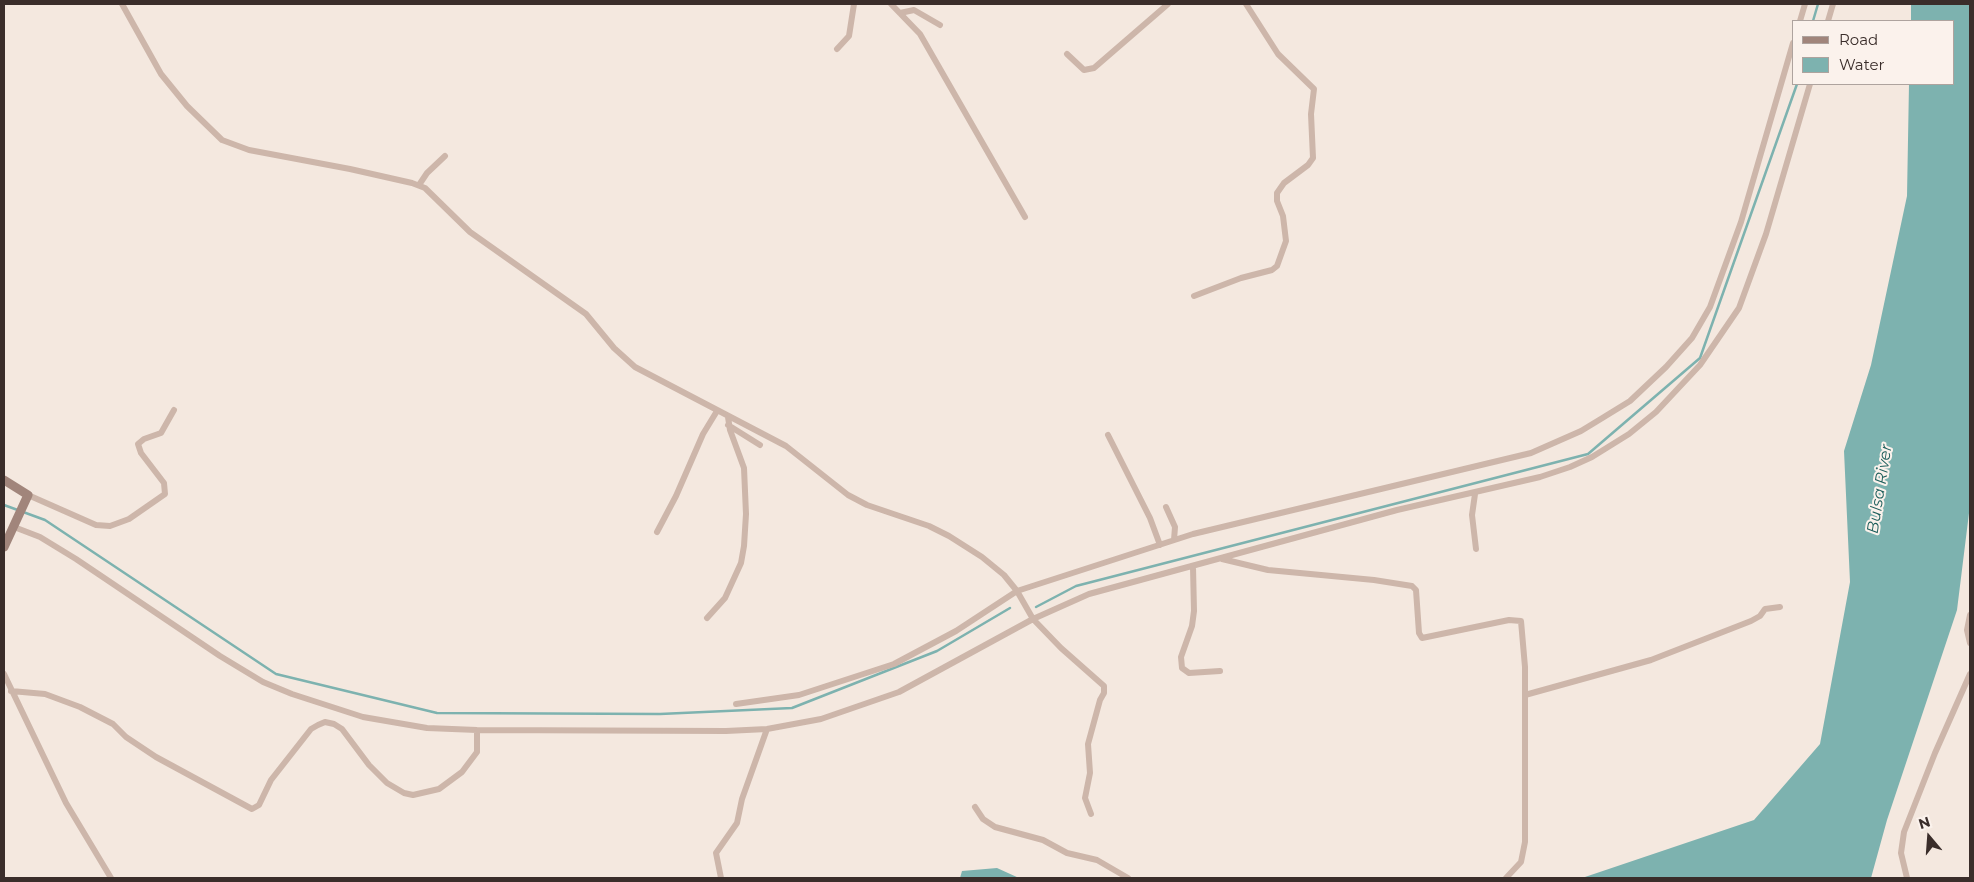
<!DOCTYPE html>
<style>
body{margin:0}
#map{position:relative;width:1974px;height:882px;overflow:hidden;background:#f4e8df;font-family:Montserrat,sans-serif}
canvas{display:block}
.frame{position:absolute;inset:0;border:5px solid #3a2d2a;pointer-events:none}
.legend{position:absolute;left:1792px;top:20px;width:162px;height:65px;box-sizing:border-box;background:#fbf2ec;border:1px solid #aea39e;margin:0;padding:6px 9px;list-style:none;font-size:15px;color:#3a2d2a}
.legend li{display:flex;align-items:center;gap:10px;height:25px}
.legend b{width:25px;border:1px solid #aea39e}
.north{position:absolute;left:1904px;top:812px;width:50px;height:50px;-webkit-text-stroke:4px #fbf2ec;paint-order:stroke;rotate:342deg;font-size:14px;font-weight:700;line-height:20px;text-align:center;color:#3a2d2a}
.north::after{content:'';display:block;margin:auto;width:18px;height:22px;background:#3a2d2a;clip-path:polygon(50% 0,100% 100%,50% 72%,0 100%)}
</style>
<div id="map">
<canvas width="1974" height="882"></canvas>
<div class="frame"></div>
<ul class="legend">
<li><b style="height:6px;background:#a1857b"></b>Road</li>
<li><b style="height:14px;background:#7db2af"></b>Water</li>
</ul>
<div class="north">N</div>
</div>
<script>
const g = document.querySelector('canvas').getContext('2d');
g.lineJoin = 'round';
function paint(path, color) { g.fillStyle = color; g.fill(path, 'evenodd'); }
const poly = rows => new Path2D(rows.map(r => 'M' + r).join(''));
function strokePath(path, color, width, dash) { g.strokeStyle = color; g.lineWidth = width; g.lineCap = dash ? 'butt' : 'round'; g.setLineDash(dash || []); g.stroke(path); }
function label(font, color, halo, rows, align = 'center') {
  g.font = font + ' Montserrat,sans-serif'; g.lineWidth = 4; g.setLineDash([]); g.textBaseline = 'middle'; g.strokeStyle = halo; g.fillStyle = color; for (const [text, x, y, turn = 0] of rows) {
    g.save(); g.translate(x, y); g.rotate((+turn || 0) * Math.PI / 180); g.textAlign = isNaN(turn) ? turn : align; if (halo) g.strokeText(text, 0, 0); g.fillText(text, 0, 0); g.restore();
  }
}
paint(poly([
 [1911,4,1970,4,1970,505,1957,610,1887,820,1871,878,1582,878,1754,820,1820,744,1850,582,1844,451,1871,365,1907,196,1909,84,1953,84,1953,21,1911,21],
 [997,868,1019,878,960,878,962,871]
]), '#7db2af');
strokePath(poly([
 [1813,21,1818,4],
 [4,505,45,520,276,674,437,713,660,714,792,708,937,651,1010,608],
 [1036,607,1076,586,1588,454,1700,358,1797,84]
]), '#7db2af', 2.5);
strokePath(poly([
 [122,4,161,74,187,106,222,140,249,150,350,169,412,183,425,188,470,232,586,314,614,348,635,367,786,446,848,495,867,505,929,526,949,536,982,557,1004,575,1017,591,1033,619,1061,648,1104,686,1104,693,1100,700,1088,744,1090,773,1085,798,1091,814],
 [891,4,920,34,1025,217],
 [900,13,914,10,940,25],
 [1800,21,1805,4],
 [1828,21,1833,4],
 [837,49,849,36,854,4],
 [1067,54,1084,70,1094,68,1168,4],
 [419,185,427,173,445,156],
 [1194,296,1241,278,1272,270,1277,266,1286,241,1283,216,1277,201,1277,193,1284,183,1308,165,1313,158,1311,114,1314,89,1278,54,1246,4],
 [728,425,760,445],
 [1108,435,1150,518,1160,545],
 [1475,494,1472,515,1476,549],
 [28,495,96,525,110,526,129,519,165,494,164,483,141,453,138,444,144,439,161,433,174,410],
 [1166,507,1175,527,1174,540],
 [14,527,40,537,76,559,220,656,263,682,292,694,363,717,427,728,477,730,726,731,767,729,821,719,899,692,1033,619,1089,594,1397,510,1540,477,1570,467,1592,457,1629,434,1656,412,1700,365,1739,308,1766,234,1810,84],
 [657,532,676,496,703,434,717,411],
 [1222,559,1268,570,1374,580,1412,586,1416,590,1419,633,1422,638,1509,620,1521,621,1525,667,1525,842,1521,862,1506,878],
 [1193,567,1194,611,1192,626,1181,657,1182,668,1189,673,1220,671],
 [1970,615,1967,630,1970,643],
 [707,618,725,598,741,563,744,546,746,514,744,468,730,430,728,417],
 [4,674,66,803,111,878],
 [11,691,45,694,80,707,113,724,126,737,156,757,252,809,259,805,271,780,311,729,318,725,325,722,334,724,342,729,369,765,387,783,404,793,413,795,439,789,462,772,477,752,477,730],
 [1525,695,1651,660,1751,621,1760,616,1765,609,1780,607],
 [736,704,799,695,894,664,956,631,1017,591,1193,534,1531,453,1581,431,1604,417,1630,401,1666,367,1692,338,1710,307,1741,222,1793,43],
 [975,807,983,819,995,827,1043,840,1067,853,1097,860,1128,878],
 [721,878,716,853,737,823,742,799,767,729],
 [1907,878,1901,853,1904,832,1935,753,1970,674]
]), '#cdb6aa', 6);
strokePath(poly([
 [4,480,28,495,4,547]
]), '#a1857b', 9);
label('italic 16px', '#1d5e5b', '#fbf2ec', [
 ["Bulsa River",1880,489,-81]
]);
</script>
